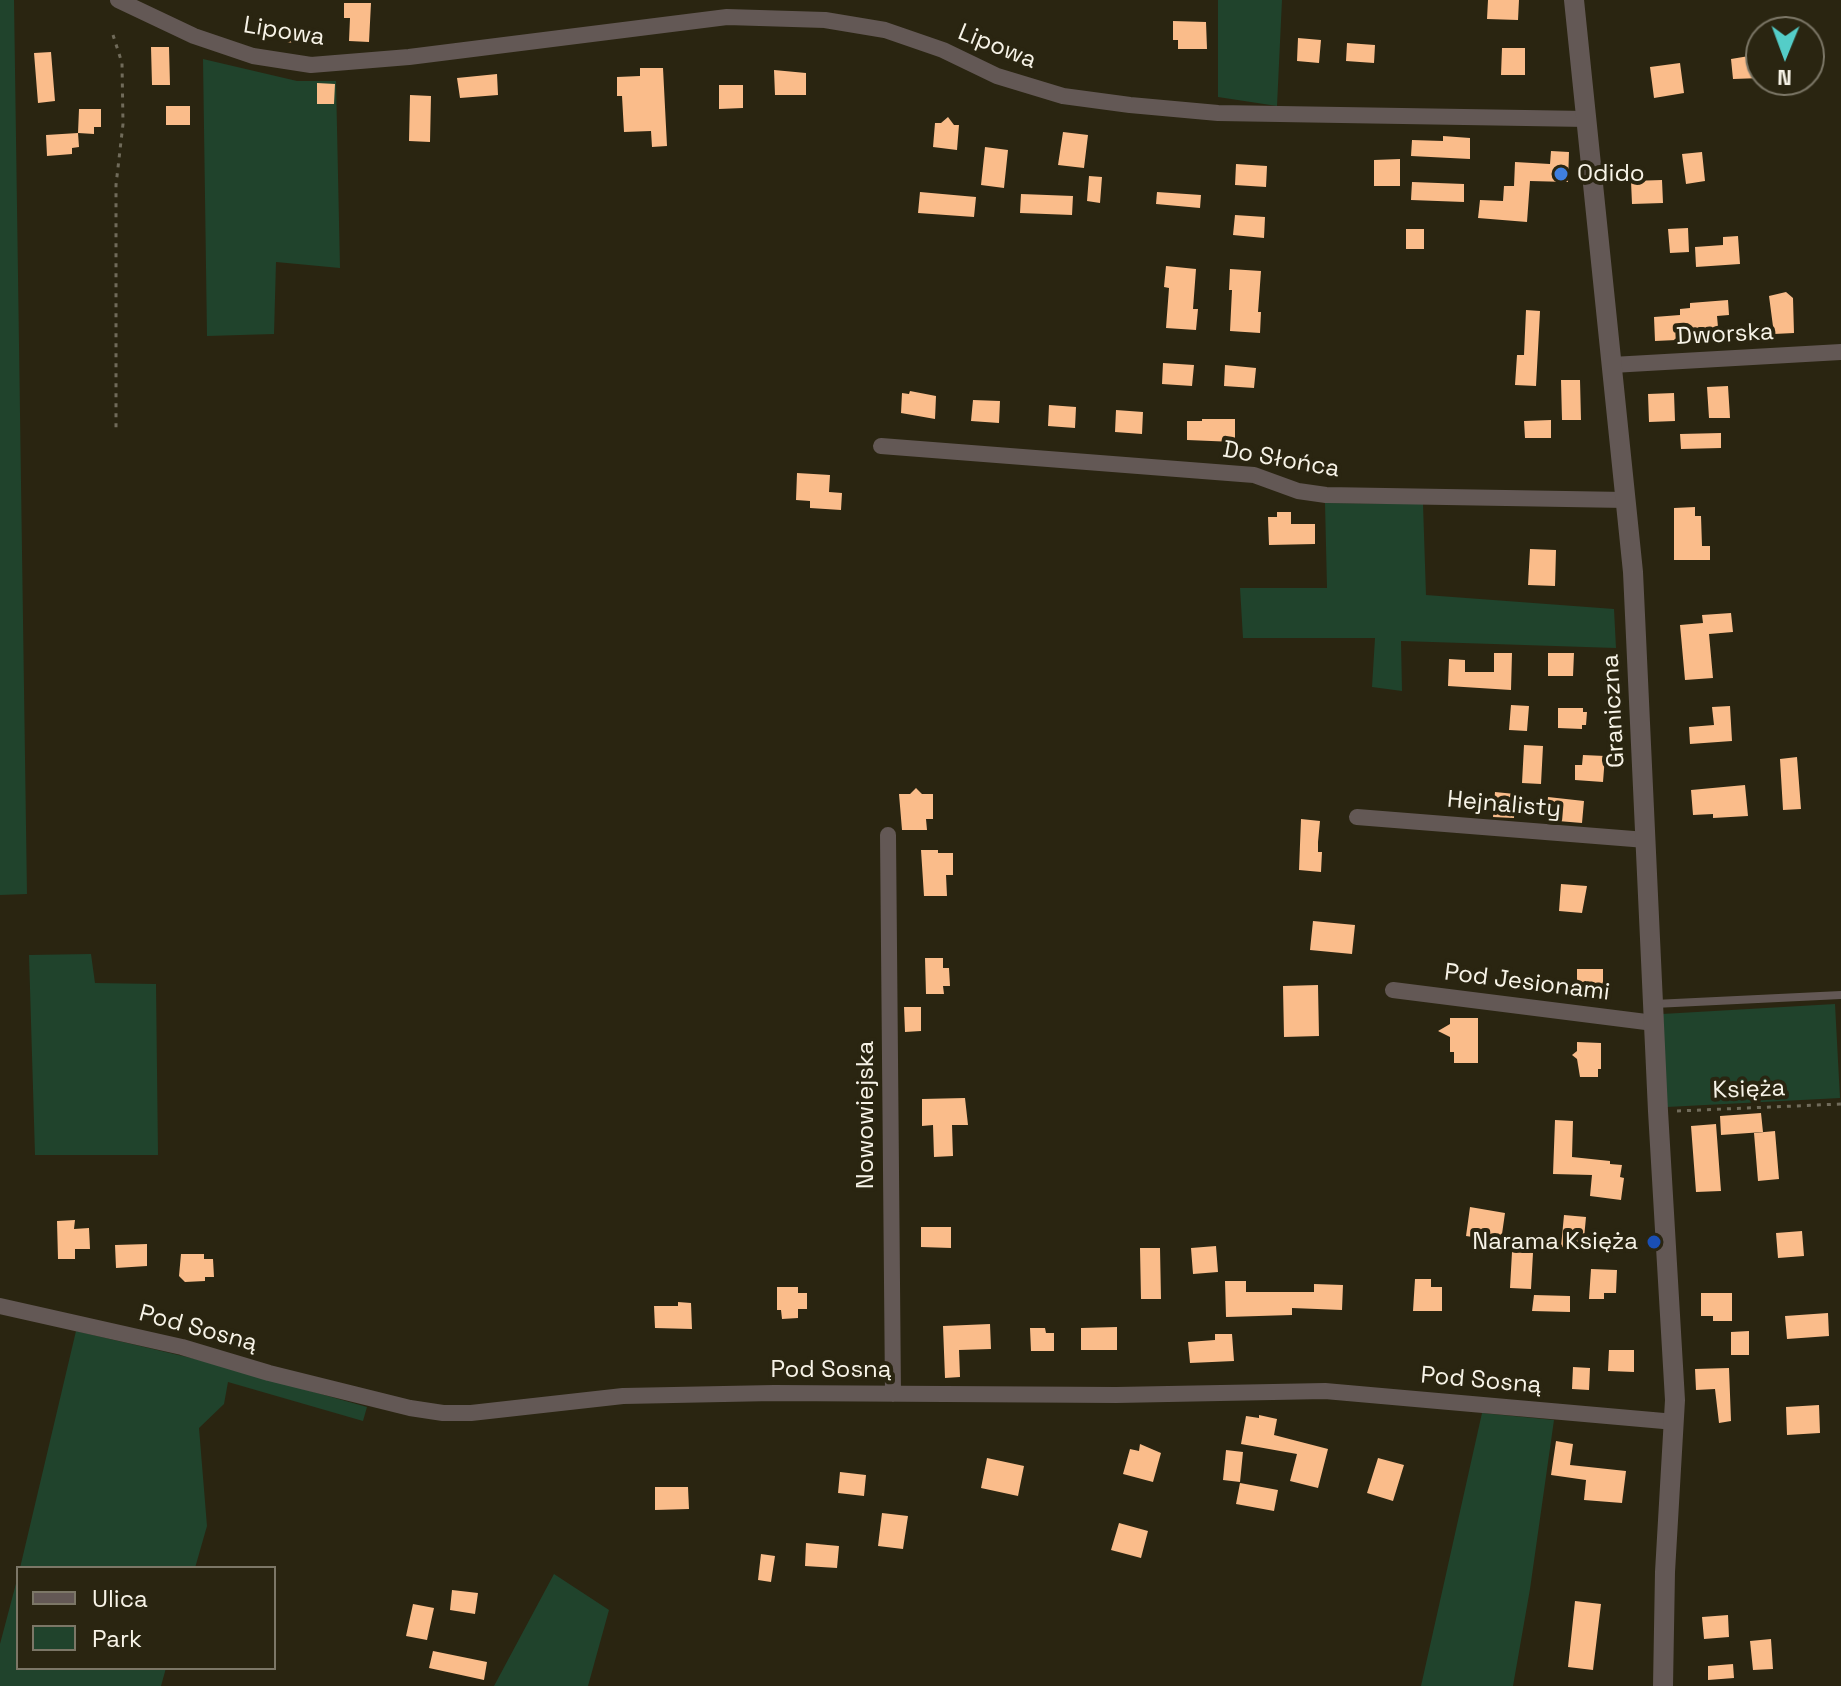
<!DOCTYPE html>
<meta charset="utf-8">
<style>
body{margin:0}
#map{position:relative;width:1841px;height:1686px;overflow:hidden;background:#2a2511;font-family:"Space Grotesk",sans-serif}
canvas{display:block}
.legend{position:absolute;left:16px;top:1566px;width:260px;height:104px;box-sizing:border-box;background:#2a2511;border:2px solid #7c7767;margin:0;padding:10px 14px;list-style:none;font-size:24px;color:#f7f3e7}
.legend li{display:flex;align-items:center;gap:16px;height:40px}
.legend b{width:40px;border:2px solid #7c7767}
.north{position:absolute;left:1745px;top:16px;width:80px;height:80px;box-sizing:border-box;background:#2a2511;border:2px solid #7c7767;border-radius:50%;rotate:181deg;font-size:22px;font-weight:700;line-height:32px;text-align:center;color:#f7f3e7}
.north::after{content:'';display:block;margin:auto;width:28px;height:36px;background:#54cdc8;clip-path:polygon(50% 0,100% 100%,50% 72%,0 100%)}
</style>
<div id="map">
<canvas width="1841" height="1686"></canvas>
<ul class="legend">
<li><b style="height:10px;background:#635855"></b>Ulica</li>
<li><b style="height:22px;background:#20432c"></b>Park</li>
</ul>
<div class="north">N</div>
</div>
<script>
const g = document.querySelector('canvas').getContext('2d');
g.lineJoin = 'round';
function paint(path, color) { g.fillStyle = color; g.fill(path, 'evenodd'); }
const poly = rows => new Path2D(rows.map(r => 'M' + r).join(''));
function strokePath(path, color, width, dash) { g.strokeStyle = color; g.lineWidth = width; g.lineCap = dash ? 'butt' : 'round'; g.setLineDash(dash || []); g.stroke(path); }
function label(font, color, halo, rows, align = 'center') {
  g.font = font + ' "Space Grotesk",sans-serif'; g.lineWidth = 8; g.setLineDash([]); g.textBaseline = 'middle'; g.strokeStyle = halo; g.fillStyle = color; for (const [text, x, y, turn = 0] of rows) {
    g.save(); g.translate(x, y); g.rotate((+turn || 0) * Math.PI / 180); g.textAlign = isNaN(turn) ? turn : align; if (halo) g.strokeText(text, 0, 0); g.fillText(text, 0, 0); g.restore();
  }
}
paint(poly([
 [0,0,14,0,27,894,0,895],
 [1218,0,1282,0,1277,106,1218,97],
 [203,59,297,81,336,81,340,268,276,262,274,334,207,336],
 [1325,503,1423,504,1426,595,1614,609,1616,648,1401,641,1402,691,1372,687,1375,638,1243,638,1240,588,1327,588],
 [91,954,95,983,156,984,158,1155,35,1155,29,955],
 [1835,1004,1840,1098,1667,1107,1662,1014],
 [76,1331,204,1361,367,1407,363,1421,228,1382,224,1404,199,1428,207,1526,195,1568,20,1568],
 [1482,1413,1554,1420,1530,1589,1513,1686,1421,1686],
 [554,1574,609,1610,588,1686,494,1686],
 [18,1576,18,1668,166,1668,161,1686,0,1686,0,1644]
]), '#20432c');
paint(poly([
 [1488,0,1519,0,1518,20,1487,19],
 [344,3,371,3,369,42,349,41,350,18,344,18],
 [1173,21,1206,22,1207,49,1178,49,1178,40,1173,40],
 [287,27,321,31,319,46,286,42],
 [1298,38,1321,40,1319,63,1297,61],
 [1347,43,1375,45,1374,63,1346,61],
 [151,47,169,47,170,85,152,85],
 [1502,48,1525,48,1525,75,1501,75],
 [51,52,55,101,38,103,34,53],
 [1761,54,1761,78,1733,79,1731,59],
 [1680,63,1684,93,1654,98,1650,67],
 [640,68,663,68,667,146,652,147,651,131,624,132,622,96,617,96,617,77,640,76],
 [774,70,806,73,806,95,775,95],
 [497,74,498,95,460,98,457,78],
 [317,83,335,84,334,104,317,104],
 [719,85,743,85,743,108,719,109],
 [410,95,431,96,430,142,409,141],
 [166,106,190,106,190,125,166,125],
 [79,109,101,109,101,127,94,127,94,134,78,133],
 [948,117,954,125,959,125,957,150,933,147,935,123,941,123],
 [1063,132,1088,135,1084,168,1058,165],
 [78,133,79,147,72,148,72,154,47,156,46,135],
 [1443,136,1470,138,1470,159,1411,156,1412,140,1443,141],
 [985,147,1008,150,1004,188,981,185],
 [1551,151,1569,152,1568,182,1530,181,1527,222,1478,218,1480,200,1503,201,1504,186,1514,186,1515,162,1550,164],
 [1702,152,1705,181,1686,184,1682,154],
 [1400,159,1400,186,1374,186,1374,160],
 [1236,164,1267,166,1266,187,1235,185],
 [1089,176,1102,177,1100,203,1087,201],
 [1662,180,1663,203,1632,204,1631,181],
 [1412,182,1464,184,1464,202,1411,200],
 [920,192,976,197,974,217,918,213],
 [1157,192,1201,195,1200,208,1156,204],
 [1021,194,1073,196,1072,215,1020,213],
 [1235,215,1265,217,1264,238,1233,235],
 [1688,228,1689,252,1670,253,1668,229],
 [1406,229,1424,229,1424,249,1406,249],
 [1738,236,1740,264,1696,267,1695,247,1723,245,1723,237],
 [1166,266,1196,269,1193,309,1198,309,1196,330,1166,328,1169,288,1164,287],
 [1230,269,1261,271,1258,312,1261,312,1260,333,1230,331,1232,290,1229,290],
 [1786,292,1793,298,1794,333,1774,334,1769,296],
 [1728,300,1729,315,1717,316,1719,338,1655,341,1654,317,1680,315,1680,309,1690,308,1690,303],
 [1526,310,1540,311,1536,386,1515,385,1517,355,1524,355],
 [1163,363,1194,365,1192,386,1162,384],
 [1225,365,1256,368,1254,388,1224,386],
 [1561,380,1580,380,1581,420,1562,420],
 [1728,386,1730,418,1709,418,1707,387],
 [910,391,936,396,935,419,901,413,902,393,909,394],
 [1674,393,1675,421,1649,422,1648,394],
 [973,400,1000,401,999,423,971,421],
 [1049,405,1076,407,1075,428,1048,426],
 [1116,410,1143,412,1142,434,1115,432],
 [1202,419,1235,419,1235,442,1187,440,1187,421,1202,421],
 [1551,420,1551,438,1525,438,1524,421],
 [1721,433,1721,448,1681,449,1680,434],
 [797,473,830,475,829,492,842,493,841,510,810,508,810,501,796,500],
 [1695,507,1695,516,1701,516,1702,546,1710,546,1710,560,1674,560,1674,508],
 [1277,512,1291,512,1291,524,1315,524,1315,544,1269,545,1268,517,1277,517],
 [1530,549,1556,550,1555,586,1528,585],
 [1731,613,1733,632,1709,634,1713,678,1685,680,1680,625,1703,623,1702,615],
 [1494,653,1512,653,1511,690,1448,686,1449,659,1465,660,1465,672,1494,672],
 [1548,653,1574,653,1573,676,1548,676],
 [1511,705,1529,706,1527,731,1509,730],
 [1730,706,1732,741,1690,744,1689,727,1714,725,1712,707],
 [1558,708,1583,708,1583,712,1587,712,1586,725,1582,725,1582,729,1558,728],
 [1524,745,1543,746,1541,784,1522,783],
 [1583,755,1605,756,1603,782,1575,780,1575,765,1582,765],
 [1797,757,1801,809,1783,810,1780,759],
 [1745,785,1748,816,1713,818,1713,814,1693,815,1691,790],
 [916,788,922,794,933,794,933,819,926,819,927,830,902,830,899,794,910,794],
 [1495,792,1515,794,1514,818,1493,817],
 [1548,797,1584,801,1582,823,1546,820],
 [1301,819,1320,821,1318,842,1318,852,1322,852,1321,872,1299,870],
 [921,850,938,850,938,853,953,853,953,875,946,875,947,896,924,896],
 [1561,884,1587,886,1582,913,1559,911],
 [1313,921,1355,925,1352,954,1310,950],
 [925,958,943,958,943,968,949,968,950,986,943,986,944,994,926,994],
 [1577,969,1603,969,1603,995,1577,995],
 [1318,985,1319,1036,1284,1037,1283,986],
 [904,1007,921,1007,921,1031,905,1032],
 [1450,1018,1478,1018,1478,1063,1454,1063,1454,1052,1450,1052,1450,1037,1438,1031,1450,1024],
 [1577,1042,1601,1043,1601,1069,1598,1069,1598,1077,1580,1077,1577,1059,1572,1055,1577,1051],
 [965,1098,968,1125,952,1125,953,1156,934,1157,933,1125,922,1126,922,1099],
 [1761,1113,1763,1132,1721,1135,1720,1116],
 [1555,1120,1573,1121,1572,1157,1610,1161,1610,1164,1622,1165,1620,1177,1624,1178,1621,1200,1590,1196,1592,1175,1553,1174],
 [1716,1124,1721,1191,1696,1192,1691,1126],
 [1775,1131,1779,1179,1758,1181,1754,1133],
 [1470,1207,1505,1213,1501,1241,1466,1236],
 [1564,1215,1586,1217,1583,1249,1561,1247],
 [75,1220,74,1229,89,1228,90,1249,75,1249,75,1259,58,1259,57,1221],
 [921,1227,951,1227,951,1248,921,1247],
 [1802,1231,1804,1256,1778,1258,1776,1233],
 [147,1244,147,1266,116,1268,115,1245],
 [1216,1246,1218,1272,1193,1274,1191,1248],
 [1140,1248,1160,1248,1161,1299,1141,1299],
 [1512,1252,1533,1253,1531,1289,1510,1288],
 [181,1254,204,1254,204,1259,213,1259,214,1277,205,1277,205,1281,185,1282,179,1276],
 [1591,1269,1617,1270,1616,1293,1604,1293,1604,1299,1589,1299],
 [1415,1279,1431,1279,1431,1287,1442,1287,1442,1311,1413,1311],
 [1225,1281,1246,1281,1246,1292,1314,1292,1314,1284,1343,1285,1342,1310,1292,1308,1292,1315,1226,1317],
 [777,1287,798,1287,798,1293,807,1293,807,1309,798,1309,798,1318,782,1319,781,1310,777,1310],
 [1701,1293,1732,1293,1732,1321,1713,1321,1713,1316,1701,1316],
 [1534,1295,1570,1296,1570,1312,1532,1311],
 [678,1302,691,1303,692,1329,655,1328,654,1306,678,1306],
 [1828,1313,1829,1336,1787,1339,1785,1316],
 [990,1324,991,1349,959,1350,960,1377,945,1378,943,1326],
 [1117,1327,1117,1350,1081,1350,1081,1328],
 [1030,1328,1045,1328,1046,1333,1054,1333,1054,1351,1031,1351],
 [1749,1331,1749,1355,1731,1355,1731,1332],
 [1215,1334,1232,1334,1234,1361,1190,1363,1188,1342,1215,1340],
 [1609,1350,1634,1350,1634,1372,1608,1371],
 [1573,1367,1590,1368,1589,1390,1572,1389],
 [1729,1368,1731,1421,1719,1423,1715,1389,1696,1390,1695,1369],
 [1819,1405,1820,1433,1787,1435,1786,1407],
 [1259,1415,1277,1419,1274,1435,1328,1449,1318,1488,1290,1481,1297,1454,1241,1444,1246,1416,1259,1418],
 [1556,1441,1573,1444,1570,1465,1626,1471,1622,1503,1584,1500,1586,1480,1551,1475],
 [1140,1444,1161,1453,1153,1482,1123,1474,1130,1449,1139,1451],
 [1226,1450,1243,1452,1240,1482,1223,1480],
 [987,1458,1024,1466,1018,1496,981,1488],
 [1378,1458,1404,1465,1393,1501,1367,1493],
 [840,1472,866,1475,864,1496,838,1493],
 [1240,1483,1278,1490,1274,1511,1236,1504],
 [655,1487,688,1487,689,1509,655,1510],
 [882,1513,908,1516,903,1549,878,1546],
 [1119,1523,1148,1531,1141,1558,1111,1550],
 [806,1543,839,1546,837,1568,805,1566],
 [761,1554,775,1556,771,1582,758,1580],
 [452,1590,478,1593,475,1614,450,1610],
 [1575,1601,1601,1604,1593,1670,1568,1667],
 [413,1604,434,1608,427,1640,406,1636],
 [1728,1615,1729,1637,1704,1639,1702,1617],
 [1771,1639,1773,1669,1753,1670,1750,1641],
 [433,1651,487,1662,484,1680,429,1668],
 [1733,1664,1734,1678,1708,1680,1708,1666]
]), '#fabc8a');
strokePath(poly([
 [113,35,122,63,123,124,116,185,116,429],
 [1677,1111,1841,1104]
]), '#706b5a', 3, [4, 6]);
strokePath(poly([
 [1654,1004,1841,995]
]), '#635855', 8);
strokePath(poly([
 [118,0,194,36,253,56,311,65,409,57,727,17,825,20,885,30,943,50,997,76,1063,96,1130,105,1218,113,1587,119],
 [1612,365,1841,352],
 [881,446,1254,475,1298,491,1326,495,1626,500],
 [1357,817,1646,840],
 [888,835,893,1394],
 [1393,990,1654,1023],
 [0,1306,182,1347,269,1373,410,1408,443,1413,471,1413,623,1396,774,1393,1116,1395,1325,1391,1675,1422]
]), '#635855', 16);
strokePath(poly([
 [1574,0,1633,572,1658,1111,1675,1400,1665,1572,1663,1686]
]), '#635855', 20);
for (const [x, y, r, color] of [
 [1561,174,8,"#3f7fe0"],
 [1654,1242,8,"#1a4fb4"]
]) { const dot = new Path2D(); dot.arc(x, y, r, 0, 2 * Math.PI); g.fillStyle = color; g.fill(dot); strokePath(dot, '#2a2511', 3); }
label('24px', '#f7f3e7', '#2a2511', [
 ["Lipowa",284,32,9],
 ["Lipowa",997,47,22],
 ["Dworska",1725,335,-3],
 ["Do Słońca",1281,460,10],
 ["Graniczna",1614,711,-93],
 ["Hejnalisty",1504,805,5],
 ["Pod Jesionami",1527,983,7],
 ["Księża",1749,1090,-2],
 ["Nowowiejska",866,1115,-90],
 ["Pod Sosną",198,1329,15],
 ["Pod Sosną",831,1370],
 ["Pod Sosną",1481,1381,5]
]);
label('24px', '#f7f3e7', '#2a2511', [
 ["Odido",1577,174],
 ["Narama Księża",1638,1242,"right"]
], 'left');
</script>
